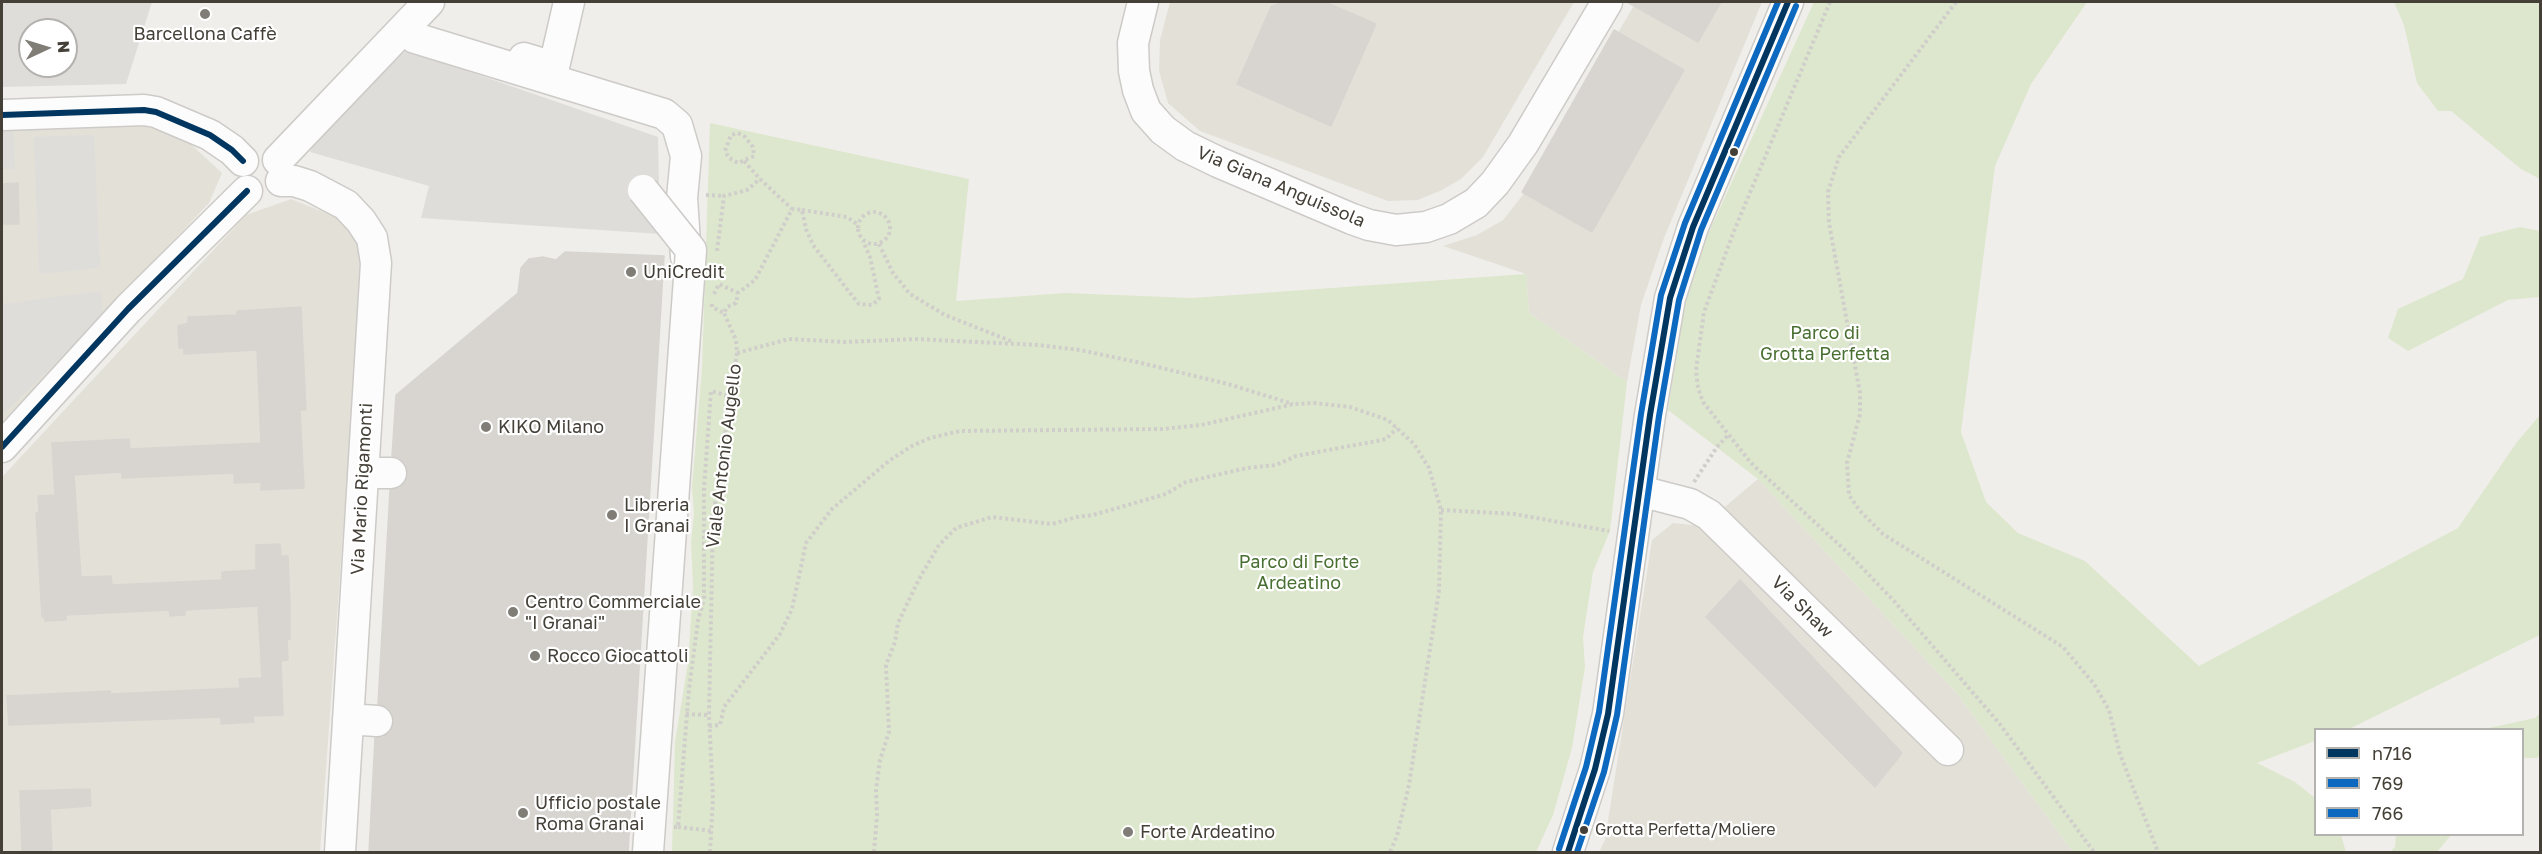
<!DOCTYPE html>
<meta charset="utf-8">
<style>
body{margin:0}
#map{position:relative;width:2542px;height:854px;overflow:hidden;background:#f0eeea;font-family:"Golos Text",sans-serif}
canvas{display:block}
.frame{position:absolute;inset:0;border:3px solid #443f37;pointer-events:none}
.legend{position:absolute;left:2314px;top:728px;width:210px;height:108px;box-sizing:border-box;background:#fff;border:2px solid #b4b2af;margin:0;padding:8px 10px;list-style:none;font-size:18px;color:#443f37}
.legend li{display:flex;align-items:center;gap:12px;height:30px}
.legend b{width:30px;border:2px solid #b4b2af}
.north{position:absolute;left:18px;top:18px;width:60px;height:60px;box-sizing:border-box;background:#fff;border:2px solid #b4b2af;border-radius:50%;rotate:86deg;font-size:16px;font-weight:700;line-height:24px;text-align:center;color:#443f37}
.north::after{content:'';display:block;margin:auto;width:21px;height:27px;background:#807c76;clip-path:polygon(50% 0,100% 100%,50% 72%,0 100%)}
</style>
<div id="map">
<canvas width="2542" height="854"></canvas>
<div class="frame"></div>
<ul class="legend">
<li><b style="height:8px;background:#00365f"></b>n716</li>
<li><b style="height:8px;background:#0c69bf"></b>769</li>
<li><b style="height:8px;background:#0c69bf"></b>766</li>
</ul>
<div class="north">N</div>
</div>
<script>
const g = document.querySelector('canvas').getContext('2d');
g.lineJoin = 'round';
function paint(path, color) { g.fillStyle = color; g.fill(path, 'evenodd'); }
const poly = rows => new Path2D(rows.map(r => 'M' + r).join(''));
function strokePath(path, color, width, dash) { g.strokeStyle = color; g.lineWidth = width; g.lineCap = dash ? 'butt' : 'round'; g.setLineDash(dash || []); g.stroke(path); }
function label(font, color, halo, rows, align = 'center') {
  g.font = font + ' "Golos Text",sans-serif'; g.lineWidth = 4.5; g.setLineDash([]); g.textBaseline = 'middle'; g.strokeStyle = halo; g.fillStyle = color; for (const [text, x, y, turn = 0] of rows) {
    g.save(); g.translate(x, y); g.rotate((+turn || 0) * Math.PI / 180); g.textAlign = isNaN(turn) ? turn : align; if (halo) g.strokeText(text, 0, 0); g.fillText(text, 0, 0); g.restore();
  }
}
paint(poly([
 [1170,2,1574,2,1483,157,1461,179,1442,190,1418,200,1388,201,1200,131,1168,103,1159,71,1160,40],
 [1636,2,1762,2,1664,238,1641,305,1627,382,1529,313,1526,274,1443,246,1477,235,1503,220,1522,196],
 [140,125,182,136,222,173,209,203,2,423,2,131],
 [291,199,334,216,353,234,363,257,320,852,2,852,2,477,246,215],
 [1758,479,1955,691,2073,852,1599,852,1605,840,1652,540,1673,523,1702,526]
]), '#e3e0d8');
paint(poly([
 [1814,2,2087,2,2031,84,1995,166,1961,432,1986,502,2018,533,2085,561,2199,666,2458,528,2517,442,2540,415,2540,635,2351,728,2316,730,2315,741,2257,763,2295,782,2315,798,2316,834,2341,835,2346,852,2073,852,1955,691,1758,479,1668,410,1688,278],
 [2394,2,2540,2,2540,179,2521,169,2451,111,2438,111,2417,83,2404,25],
 [710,123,969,179,956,301,1066,293,1192,298,1526,274,1529,313,1627,382,1610,531,1593,572,1583,637,1585,667,1572,748,1553,815,1536,852,672,852,675,742,688,663,693,588,691,542,694,514,692,487,702,368],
 [2520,227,2540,231,2540,297,2508,300,2408,351,2388,338,2398,309,2463,279,2480,237],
 [2540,713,2540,754,2537,758,2523,758,2522,730,2484,729,2535,718],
 [2396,835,2396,834,2451,835,2437,852,2390,852,2395,847]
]), '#dde7cd');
paint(poly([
 [2,2,152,2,126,84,2,87],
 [30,30,66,30,66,66,30,66],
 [407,50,658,137,660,234,421,218,429,186,310,152,323,128],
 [2,130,13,130,15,169,2,169],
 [94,135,100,268,39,274,34,137],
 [101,291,102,317,2,415,2,304]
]), '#dfddda');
const building = poly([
 [1283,2,1325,2,1376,24,1331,126,1237,84,1271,7,1283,2],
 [1627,2,1721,2,1698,42,1627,2],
 [1614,30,1684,70,1592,232,1522,192,1614,30],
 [18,183,19,224,2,224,2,184,18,183],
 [565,252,664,256,628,852,369,852,375,738,384,737,391,731,394,722,392,713,387,707,378,704,390,490,400,488,406,481,408,474,406,464,400,458,392,456,396,395,518,293,521,268,529,259,543,257,556,260,565,252],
 [301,307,306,410,300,410,304,488,261,490,261,482,234,483,234,473,122,478,122,472,74,475,81,577,111,576,112,585,222,580,222,572,256,570,256,545,280,544,281,556,288,556,290,603,290,639,287,640,288,660,281,661,283,715,253,716,254,722,221,724,221,717,9,725,7,696,110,691,111,694,240,688,239,679,262,678,258,606,185,610,185,615,170,616,169,610,66,615,66,620,45,621,44,617,42,617,36,513,39,513,38,496,55,495,52,443,129,439,130,449,261,443,257,350,184,354,184,348,179,348,178,326,188,323,188,317,237,315,237,311,301,307],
 [1740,580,1902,753,1875,787,1706,617,1740,580],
 [90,789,91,806,50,809,52,852,22,852,20,791,90,789]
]);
paint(building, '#d8d5d1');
strokePath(building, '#d8d5d0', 1.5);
const minor = poly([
 [1143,2,1133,43,1134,71,1138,90,1146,111,1163,130,1185,146,1218,162,1352,219,1369,225,1396,230,1426,227,1449,219,1476,203,1495,183,1523,144,1607,2],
 [415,38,664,114,677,125,686,156,682,198,686,257],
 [524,58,554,67,569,2],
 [2,115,144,110,156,112,210,135,232,150,243,161],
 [278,160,429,2],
 [281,181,294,181,310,186,346,205,361,221,372,238,376,263,340,852],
 [2,447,128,309,247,191],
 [363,473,391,473],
 [1640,491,1690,504,1709,515,1948,750],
 [348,719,377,721],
 [1568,852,1595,769,1608,714,1650,415,1670,298,1693,227,1788,2]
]);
strokePath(minor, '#cdcbc8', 33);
strokePath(poly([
 [1830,2,1734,231,1704,312,1696,370,1698,388,1703,402,1751,463,1848,553,1894,601,1999,723,2094,852],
 [1956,2,1839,157,1828,192,1829,223,1860,393,1860,414,1847,463,1849,495,1860,511,1883,534,2063,647,2094,684,2109,710,2120,754,2158,852],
 [738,133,745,137,753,147,754,156,738,163,729,158,725,151,731,135,738,133],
 [744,161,760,179,792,209],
 [706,195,724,196],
 [802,210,847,217,858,225],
 '858 228a16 16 0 1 1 32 0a16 16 0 1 1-32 0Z',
 [879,244,893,273,910,294,945,315,1013,342],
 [717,251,724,196,747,190,760,179],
 [714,294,719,284,738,293],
 [712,304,712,307,724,313,727,307,736,303,738,293,755,280,792,209,802,210,806,229,813,245,850,293,859,304,872,305,879,299,870,257,863,241],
 [737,353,789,339,845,342,915,339,1038,345,1080,350,1141,363,1228,384,1293,404],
 [1694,482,1717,447,1729,434],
 [1441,510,1514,514,1609,531],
 [686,714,709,715],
 [709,726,720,725,724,707,780,634,792,609,806,543,832,509,890,460,912,446,930,438,960,431,1163,429,1201,425,1294,404,1314,403,1350,407,1388,420,1414,444,1429,468,1441,510,1439,591,1409,785,1397,836,1390,852],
 [610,821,627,821],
 [674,827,678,827,689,689,698,621,704,599,704,489,711,391,729,396],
 [678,827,713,831],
 [710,852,713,799,709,715,713,518,737,353,736,340,724,313],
 [874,852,877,816,876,790,880,760,889,732,886,665,895,642,898,623,919,579,939,545,956,528,992,517,1052,524,1077,517,1093,515,1166,494,1186,482,1247,468,1276,465,1296,456,1377,441,1386,439,1397,428]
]), '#d0cecb', 4, [3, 3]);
strokePath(minor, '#fdfcfc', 30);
const minorBridge = poly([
 [643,190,691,250,648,852]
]);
strokePath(minorBridge, '#cdcbc8', 33, []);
strokePath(minorBridge, '#fdfcfc', 30);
strokePath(poly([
 [2,115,144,110,156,112,210,135,232,150,243,161],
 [2,447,128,309,247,191],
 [1568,852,1595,769,1608,714,1650,415,1670,298,1693,227,1788,2]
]), '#00365f', 6);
strokePath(poly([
 [1577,852,1604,772,1617,715,1659,416,1679,300,1701,230,1796,6]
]), '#0c69bf', 6);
strokePath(poly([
 [1559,849,1586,767,1599,712,1641,414,1661,295,1685,223,1778,2]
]), '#0c69bf', 6);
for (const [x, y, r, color] of [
 [205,14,6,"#807c76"],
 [1734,152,5,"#443f37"],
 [631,272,6,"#807c76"],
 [486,427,6,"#807c76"],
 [612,515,6,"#807c76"],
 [513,612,6,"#807c76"],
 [535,656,6,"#807c76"],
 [523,813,6,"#807c76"],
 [1584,830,5,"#443f37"],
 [1128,832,6,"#807c76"]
]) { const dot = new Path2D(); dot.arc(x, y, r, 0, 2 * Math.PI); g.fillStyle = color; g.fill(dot); strokePath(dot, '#fff', 2); }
label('16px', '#443f37', '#fff', [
 ["Grotta Perfetta/Moliere",1595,830]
], 'left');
label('18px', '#443f37', '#fff', [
 ["Barcellona Caffè",205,34,"center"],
 ["UniCredit",643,272],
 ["KIKO Milano",498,427],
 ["Libreria",624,505],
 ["I Granai",624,526],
 ["Centro Commerciale",525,602],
 ["\"I Granai\"",525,623],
 ["Rocco Giocattoli",547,656],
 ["Ufficio postale",535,803],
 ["Roma Granai",535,824],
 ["Forte Ardeatino",1140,832]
], 'left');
label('18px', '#443f37', '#fff', [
 ["Via Giana Anguissola",1281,187,23],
 ["Viale Antonio Augello",724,456,-83],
 ["Via Mario Rigamonti",362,489,-87],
 ["Via Shaw",1802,607,45]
]);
label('18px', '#486f31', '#fff', [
 ["Parco di",1825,333],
 ["Grotta Perfetta",1825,354],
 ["Parco di Forte",1299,562],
 ["Ardeatino",1299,583]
]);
</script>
